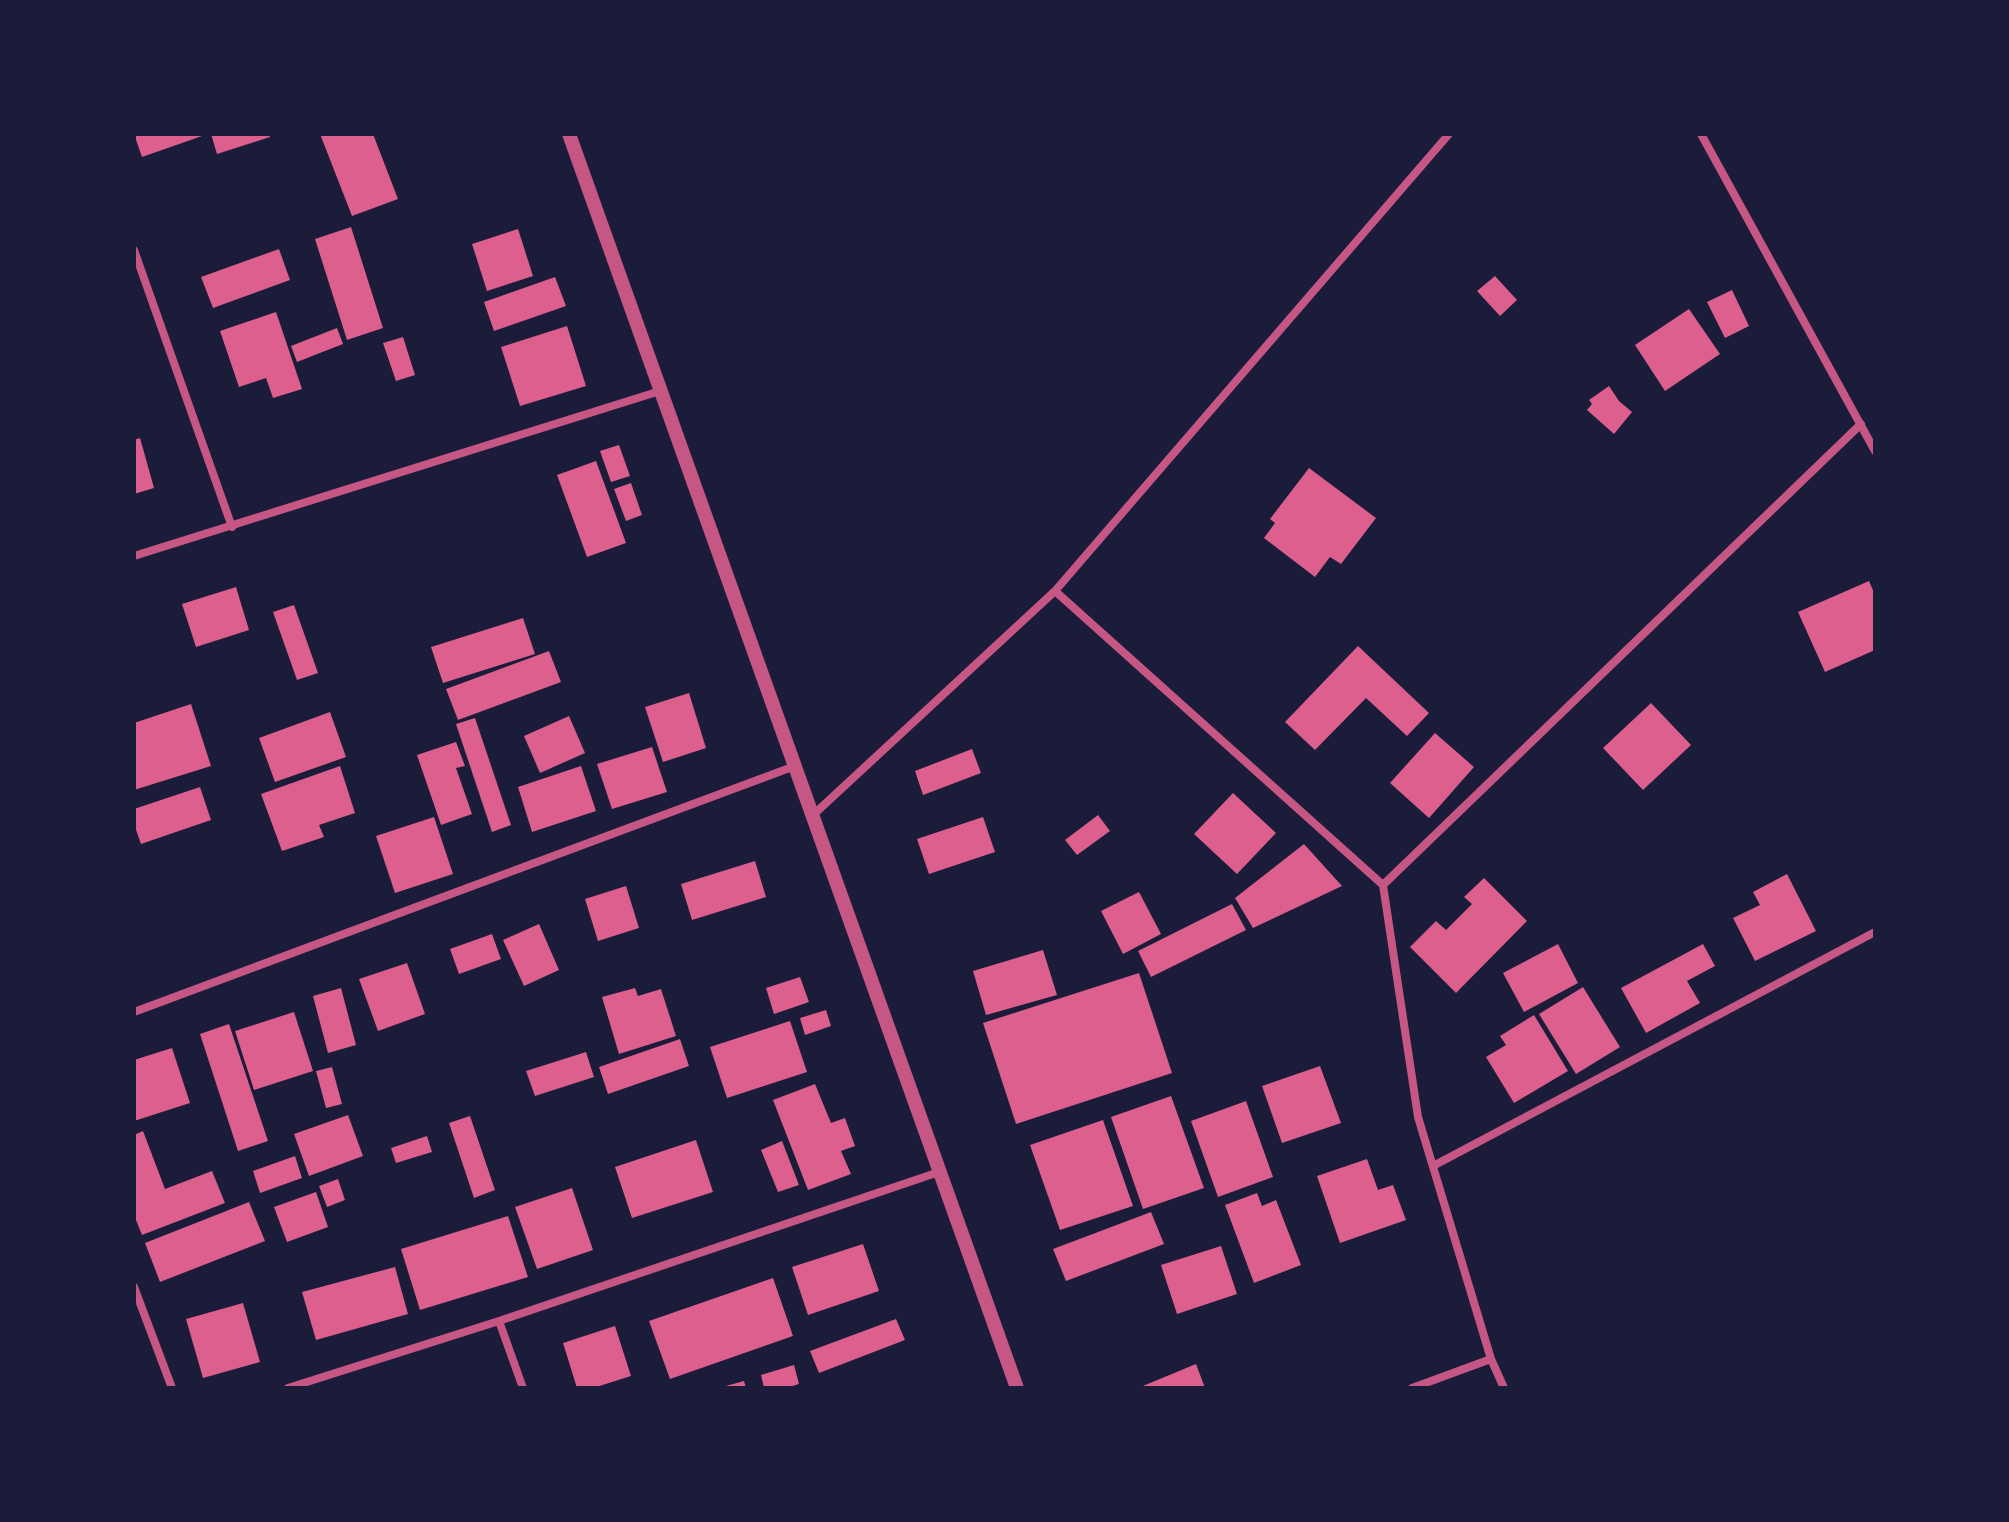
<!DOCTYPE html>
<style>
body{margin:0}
#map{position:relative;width:2009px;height:1522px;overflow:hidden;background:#1b1b3a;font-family:"Zilla Slab",serif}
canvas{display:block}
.frame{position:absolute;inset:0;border:136px solid #1b1b3a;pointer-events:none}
</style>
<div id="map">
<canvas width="2009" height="1522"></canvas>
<div class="frame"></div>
</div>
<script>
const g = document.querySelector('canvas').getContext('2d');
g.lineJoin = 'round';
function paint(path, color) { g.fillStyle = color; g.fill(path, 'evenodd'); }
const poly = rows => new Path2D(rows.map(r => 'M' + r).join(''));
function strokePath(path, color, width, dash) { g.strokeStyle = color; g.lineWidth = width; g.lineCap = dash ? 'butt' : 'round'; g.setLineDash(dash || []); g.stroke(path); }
paint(poly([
 [134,134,201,134,202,136,142,157],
 [211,134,269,134,270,137,217,154],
 [320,134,373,134,398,199,352,216],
 [351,227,383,328,347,340,315,239],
 [518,229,533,276,487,291,472,244],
 [279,249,290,280,213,308,201,277],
 [1495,276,1517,300,1500,316,1477,291],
 [555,277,566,306,494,331,484,302],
 [1732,290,1749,326,1725,338,1707,302],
 [1689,309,1720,354,1665,391,1635,345],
 [276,312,302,389,273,398,266,378,239,387,220,331],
 [567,326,586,386,520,406,501,347],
 [337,328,343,344,297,362,291,346],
 [403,337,415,375,396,381,383,343],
 [1609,386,1619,401,1632,412,1614,434,1587,410,1592,404,1589,400],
 [140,438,154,488,134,494,134,440],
 [619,445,630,476,611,482,600,451],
 [596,461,626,543,587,557,557,475],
 [1309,468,1376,518,1341,564,1330,557,1315,577,1264,538,1275,523,1270,519],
 [631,483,642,515,626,521,614,489],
 [1869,581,1875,595,1875,650,1825,672,1798,612],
 [236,587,249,630,196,647,182,604],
 [294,605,318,673,297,680,273,612],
 [523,618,535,654,443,683,431,647],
 [1358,646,1429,713,1407,736,1366,698,1315,750,1285,722],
 [549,651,561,682,458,720,446,689],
 [689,693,706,748,663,762,645,707],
 [1651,703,1691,745,1643,790,1603,748],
 [191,704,211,766,134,790,134,723],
 [330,712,346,757,275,782,259,738],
 [569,716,585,753,540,773,524,736],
 [475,718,511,825,492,832,456,724],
 [1435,733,1474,767,1429,818,1390,783],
 [456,742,465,766,456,768,472,814,441,825,417,755],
 [652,747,667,792,612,809,597,764],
 [972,749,981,773,923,795,915,771],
 [340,766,355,813,319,825,324,837,282,851,261,794],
 [581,766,596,811,532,832,518,787],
 [200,787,211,820,141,844,134,824,134,809],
 [1233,793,1276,833,1237,874,1194,834],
 [1098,815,1110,831,1077,855,1065,840],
 [434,817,453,874,395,893,376,836],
 [983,817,995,852,929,874,917,839],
 [1304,844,1342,886,1253,928,1235,898],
 [755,861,766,897,692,920,681,884],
 [1787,874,1816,931,1755,961,1733,918,1760,905,1753,892],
 [1484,878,1527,921,1456,993,1410,947,1436,921,1446,930,1472,904,1464,897],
 [626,886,639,928,598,941,585,899],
 [1139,892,1161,934,1123,954,1101,911],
 [1232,904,1246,930,1151,977,1138,951],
 [539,924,559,970,524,986,503,940],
 [492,934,501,959,459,974,450,949],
 [1558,944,1578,983,1524,1012,1503,973],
 [1703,944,1715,966,1687,981,1700,1003,1646,1033,1621,988],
 [1043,950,1057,995,986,1015,973,971],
 [407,963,425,1014,378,1031,359,979],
 [1139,973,1172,1073,1016,1124,983,1023],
 [800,977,809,1002,774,1014,766,988],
 [1583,987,1620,1047,1576,1074,1539,1014],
 [341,988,356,1045,328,1053,313,996],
 [635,988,638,996,661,989,676,1036,619,1054,602,997],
 [826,1010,831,1026,805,1035,800,1018],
 [294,1012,313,1071,254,1090,235,1031],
 [1534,1015,1568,1071,1514,1103,1486,1057,1506,1045,1500,1036],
 [790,1021,807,1072,727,1098,710,1047],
 [229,1024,268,1141,238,1151,200,1034],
 [680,1039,689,1066,608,1094,599,1067],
 [172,1048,190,1103,134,1121,134,1060],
 [586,1052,594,1077,535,1096,526,1071],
 [1320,1066,1341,1123,1282,1143,1262,1086],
 [332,1067,342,1104,326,1108,316,1071],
 [815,1084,831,1123,845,1118,855,1146,841,1151,851,1174,808,1190,773,1100],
 [1171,1096,1204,1188,1143,1209,1111,1117],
 [1246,1101,1273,1177,1218,1197,1191,1121],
 [348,1115,363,1156,309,1176,294,1134],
 [470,1116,495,1190,474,1198,449,1123],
 [1103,1120,1133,1206,1060,1230,1030,1145],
 [143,1131,165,1189,212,1171,225,1203,142,1235,134,1215,134,1135],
 [427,1136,432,1152,396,1163,391,1148],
 [696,1140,713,1192,632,1218,615,1167],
 [782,1141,799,1185,778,1192,761,1150],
 [295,1156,302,1178,260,1193,253,1171],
 [1367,1159,1378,1190,1393,1185,1406,1220,1340,1243,1317,1176],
 [338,1179,345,1200,327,1207,319,1186],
 [572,1188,593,1250,537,1269,515,1207],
 [316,1192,328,1227,287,1242,274,1207],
 [1257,1193,1262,1206,1276,1200,1301,1265,1254,1283,1225,1205],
 [249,1202,265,1241,160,1282,145,1243],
 [1151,1212,1164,1244,1066,1281,1053,1249],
 [508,1216,528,1277,420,1310,401,1249],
 [863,1244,879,1291,808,1315,792,1267],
 [1221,1246,1237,1294,1177,1314,1161,1265],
 [395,1267,408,1314,316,1340,302,1292],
 [773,1278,793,1336,670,1379,649,1321],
 [243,1303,260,1362,203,1378,186,1319],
 [896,1319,905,1340,819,1373,810,1351],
 [615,1326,631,1376,593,1388,577,1388,563,1343],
 [1196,1364,1205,1388,1138,1388],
 [794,1365,799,1384,786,1388,764,1388,761,1375],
 [744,1381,746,1388,722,1388,722,1387]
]), '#dd5f8e');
strokePath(poly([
 [1701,134,1875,451],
 [134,250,232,527],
 [134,556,660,391],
 [1055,591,1383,885,1418,1117,1491,1359,1504,1388],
 [812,816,1055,591,1449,134],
 [1383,885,1861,424],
 [134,1012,795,766],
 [1433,1166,1875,932],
 [134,1287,172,1388],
 [499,1321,523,1388],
 [288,1388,499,1321,939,1172],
 [1412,1388,1491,1359]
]), '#c65784', 8);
strokePath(poly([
 [569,134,1017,1388]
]), '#c65784', 14);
</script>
